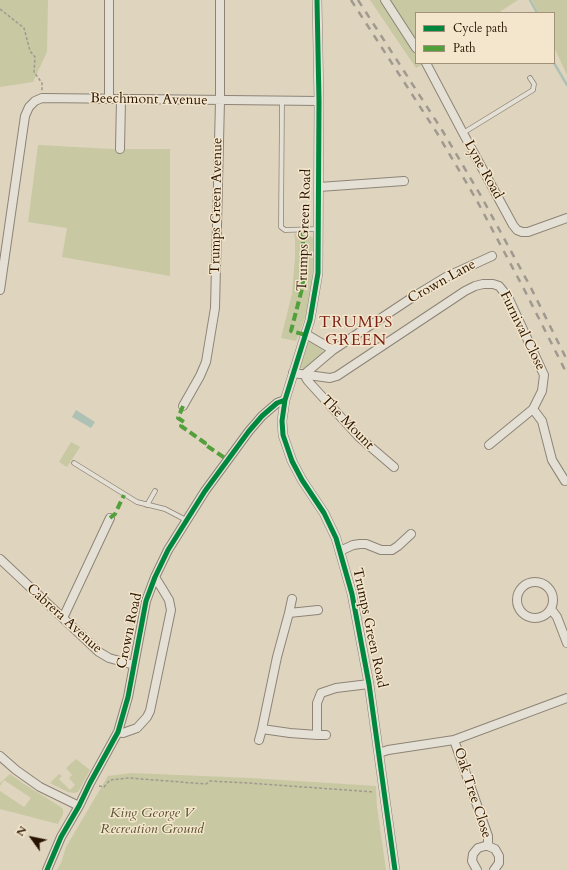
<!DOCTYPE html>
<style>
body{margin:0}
#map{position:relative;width:567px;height:870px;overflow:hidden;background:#dfd4be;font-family:Cardo,serif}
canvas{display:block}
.legend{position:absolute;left:415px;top:12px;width:140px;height:52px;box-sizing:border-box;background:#f3e6cc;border:1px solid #a2917a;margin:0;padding:5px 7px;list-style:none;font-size:12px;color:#281200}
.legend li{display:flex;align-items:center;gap:8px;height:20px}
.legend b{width:20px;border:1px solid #a2917a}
.north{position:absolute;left:12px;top:818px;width:40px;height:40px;-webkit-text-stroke:3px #f3e6cc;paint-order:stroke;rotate:303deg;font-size:11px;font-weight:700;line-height:16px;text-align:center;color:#281200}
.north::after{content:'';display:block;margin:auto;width:14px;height:18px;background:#281200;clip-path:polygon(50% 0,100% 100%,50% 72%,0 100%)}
</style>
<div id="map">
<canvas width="567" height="870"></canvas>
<ul class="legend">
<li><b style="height:5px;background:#00873e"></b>Cycle path</li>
<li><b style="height:5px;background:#51a03c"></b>Path</li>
</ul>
<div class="north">N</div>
</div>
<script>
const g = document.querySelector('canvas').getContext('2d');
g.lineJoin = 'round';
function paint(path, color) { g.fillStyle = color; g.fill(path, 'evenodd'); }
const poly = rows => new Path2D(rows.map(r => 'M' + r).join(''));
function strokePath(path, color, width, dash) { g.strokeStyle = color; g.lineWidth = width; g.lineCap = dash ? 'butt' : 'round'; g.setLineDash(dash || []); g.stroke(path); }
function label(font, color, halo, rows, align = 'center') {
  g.font = font + ' Cardo,serif'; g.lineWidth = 3; g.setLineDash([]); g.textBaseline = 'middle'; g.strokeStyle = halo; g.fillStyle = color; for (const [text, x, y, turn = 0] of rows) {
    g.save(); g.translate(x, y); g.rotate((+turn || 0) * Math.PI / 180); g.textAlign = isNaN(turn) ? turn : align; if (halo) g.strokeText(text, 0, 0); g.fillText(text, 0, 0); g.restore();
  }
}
paint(poly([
 [0,0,48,0,47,52,33,82,0,87],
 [370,0,518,0,498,13,416,13,416,63,425,63,416,68],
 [532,0,567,0,567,75,554,47,554,13,538,13],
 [38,145,112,149,170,149,170,276,62,257,67,228,28,222],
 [299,233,309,235,313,238,316,242,309,307,296,341,281,338,292,294,295,257,295,239,294,234],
 [309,341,322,349,323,352,322,355,305,370,303,370,301,368,300,364],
 [71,442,80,447,67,467,59,462],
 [76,759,90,770,78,792,74,793,68,792,50,783,59,774,62,776,59,779,70,790,75,785,69,778,72,775,66,768],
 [131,773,250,778,376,786,377,807,386,870,57,870,61,863,66,847,108,776],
 [10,774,24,784,61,807,63,810,63,814,58,824,0,809,0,791,24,807,31,798,4,780,0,786,0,783]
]), '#c8c8a3');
paint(poly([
 [76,410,95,422,91,428,72,417]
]), '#aec1b5');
strokePath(poly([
 [530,0,537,13],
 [554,63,567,85]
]), '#aec1b5', 2.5);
const service = poly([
 [282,101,281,227,285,230,318,229],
 [463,133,533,90,534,84,530,78],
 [74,463,137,502,165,509,186,520],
 [147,505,155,491]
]);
const minor = poly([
 [385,0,416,48],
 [426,63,463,133,513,225,517,230,522,232,528,232,567,218],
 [109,99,109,0],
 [120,149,121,99],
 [319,187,404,181],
 [0,290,25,116,29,107,35,101,42,98,319,101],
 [306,334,333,350],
 [293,373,330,378,337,376,465,291,475,286,483,284,493,284,499,286,508,297,544,375,542,391,533,409,489,445],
 [183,406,200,376,206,362,215,308,220,101,220,0],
 [533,409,542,421,552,460,565,481],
 [394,467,359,437,308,381,306,378,307,372,333,350,413,297,446,277,492,256],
 [340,551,353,545,360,544,366,544,381,550,392,550,398,546,411,534],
 [0,559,99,652,109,658,134,665],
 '517 600a18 18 0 1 1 36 0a18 18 0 1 1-36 0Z',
 [551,609,557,617,567,643],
 [318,610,289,613,277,657,262,729,290,733,317,735,317,703,321,693,336,688,369,684],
 [289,613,292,599],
 [63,618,110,518],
 [118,732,123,733,137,728,147,717,150,711,171,610,169,600,163,590,155,577],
 [317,735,326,735],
 [259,740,262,729],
 [454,740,567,698],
 [379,753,388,750,454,740,488,836,488,846],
 [0,756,16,770,40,787,79,806],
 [47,870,61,837,79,806,90,783,118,732,128,697,146,601,155,577,168,550,205,491,249,431,262,416,277,403,285,400],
 [477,870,472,861,473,854,478,848,485,846,488,846,495,849,499,856,499,863,494,870]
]);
const tertiary = poly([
 [317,0,319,101,318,273,310,320,285,400,282,421,283,435,292,461,302,480,324,513,336,538,352,594,369,684,395,870]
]);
strokePath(service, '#8d8476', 5.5);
strokePath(minor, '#8d8476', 10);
strokePath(tertiary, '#8d8476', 10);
strokePath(poly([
 [0,9,24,28,30,51,35,57,34,72,42,83,42,91],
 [99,786,104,787,110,780,129,778,206,784,210,781,248,783,374,792]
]), '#a0998f', 1.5, [3, 2]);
strokePath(service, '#e5e0d5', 4);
strokePath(minor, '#e5e0d5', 8);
strokePath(tertiary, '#e5e0d5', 9);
strokePath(poly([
 [351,0,437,133,476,199,525,291,567,374],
 [358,0,442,130,481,196,531,288,567,360]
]), '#a0998f', 2.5, [7, 7]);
strokePath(poly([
 [303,230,303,285,291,331,306,335],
 [183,406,178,418,184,422,181,426,205,443,204,444,228,460],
 [110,518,115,514,124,495]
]), '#51a03c', 4, [8, 4]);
strokePath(poly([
 [317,0,319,101,318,273,310,320,285,400,282,421,283,435,292,461,302,480,324,513,336,538,352,594,369,684,395,870],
 [47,870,61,837,79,806,90,783,118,732,128,697,146,601,155,577,168,550,205,491,249,431,262,416,277,403,285,400]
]), '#00873e', 5);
label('14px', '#281200', '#f3e6cc', [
 ["Beechmont Avenue",149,100,1],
 ["Lyne Road",483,170,61],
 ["Trumps Green Avenue",217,206,-89],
 ["Trumps Green Road",305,230,-88],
 ["Crown Lane",442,282,-29],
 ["Furnival Close",522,331,64],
 ["The Mount",347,423,46],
 ["Cabrera Avenue",64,619,42],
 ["Trumps Green Road",369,628,78],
 ["Crown Road",130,631,-78],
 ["Oak Tree Close",472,793,72]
]);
label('italic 14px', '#5a4f31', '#f3e6cc', [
 ["King George V",152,814],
 ["Recreation Ground",152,830]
]);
g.letterSpacing = '1px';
label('16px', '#7a1f14', '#f3e6cc', [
 ["TRUMPS",356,323],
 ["GREEN",356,341]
]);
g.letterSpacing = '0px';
</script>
